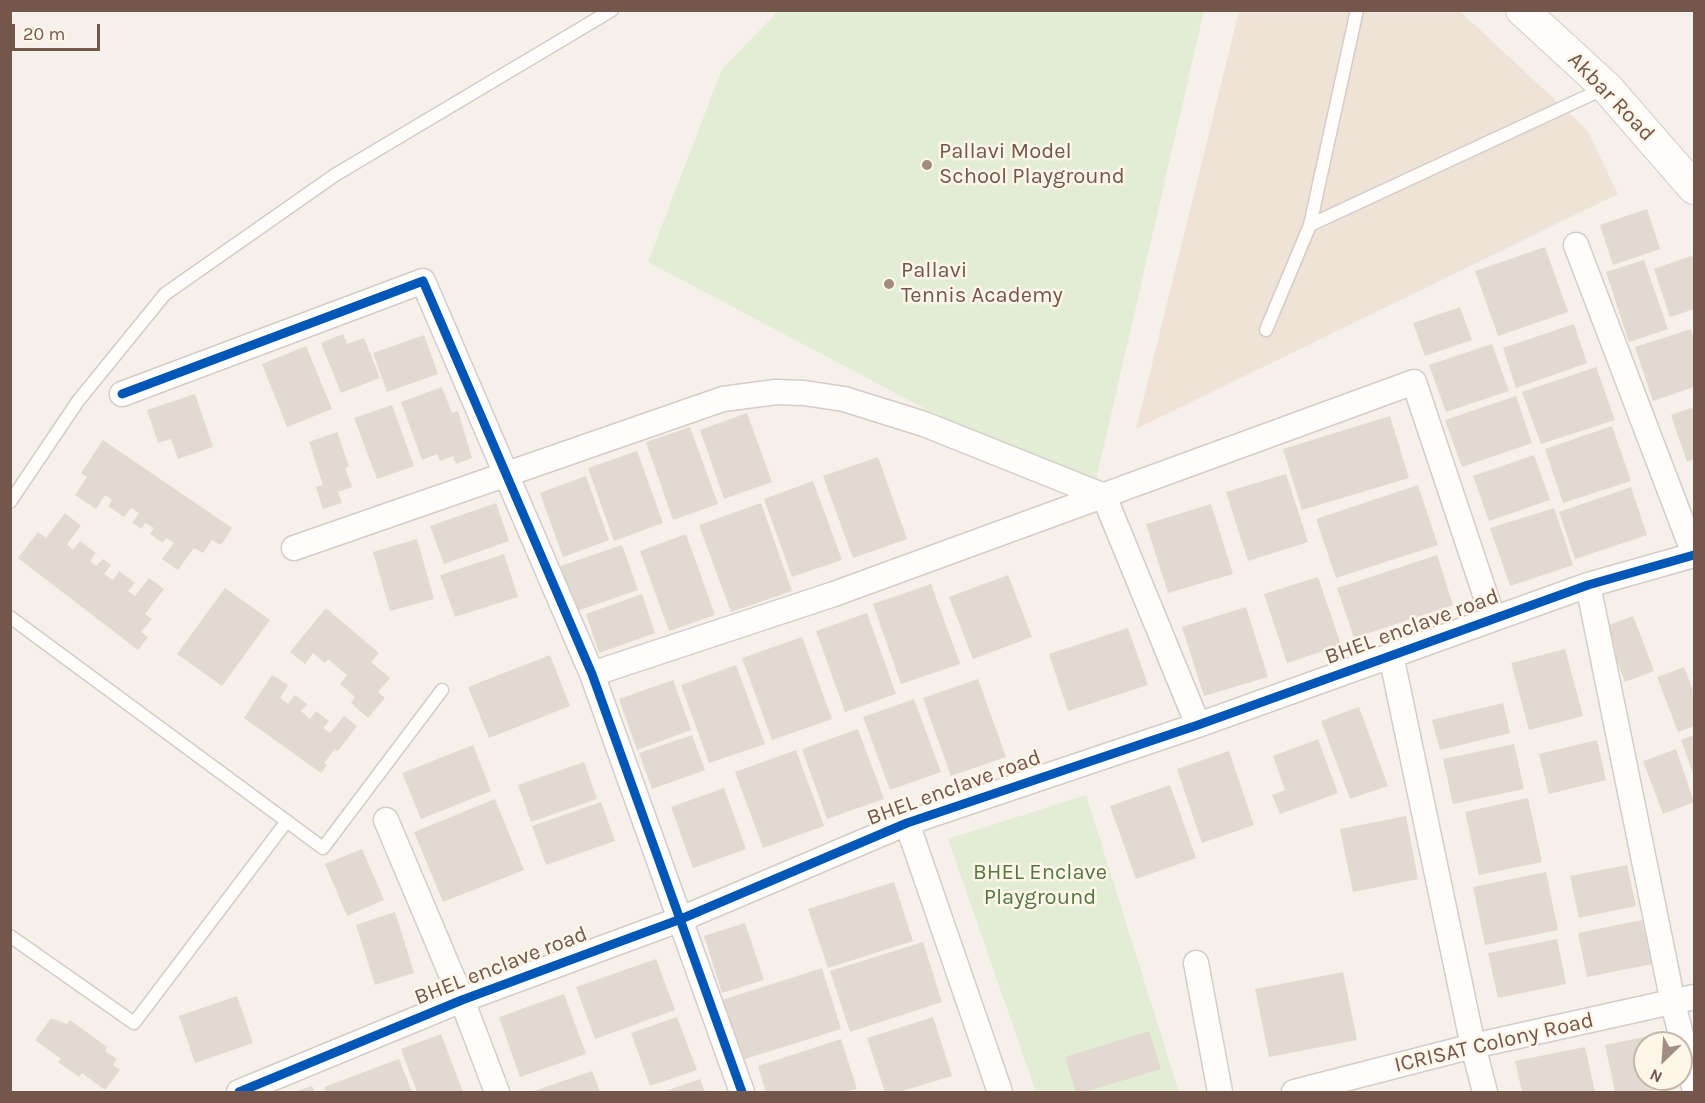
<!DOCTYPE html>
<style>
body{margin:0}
#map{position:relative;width:1705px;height:1103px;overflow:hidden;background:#f6f0ea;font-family:Karla,sans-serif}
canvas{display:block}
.frame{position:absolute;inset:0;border:12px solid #73574a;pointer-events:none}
.north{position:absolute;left:1633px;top:1031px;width:60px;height:60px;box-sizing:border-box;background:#fff6ea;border:2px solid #c7b6aa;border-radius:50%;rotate:205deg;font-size:16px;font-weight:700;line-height:24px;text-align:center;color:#73574a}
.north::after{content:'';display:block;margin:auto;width:21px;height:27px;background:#a18d82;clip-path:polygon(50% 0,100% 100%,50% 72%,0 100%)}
.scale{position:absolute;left:12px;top:24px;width:88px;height:27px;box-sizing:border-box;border:3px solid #73574a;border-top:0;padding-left:8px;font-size:18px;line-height:21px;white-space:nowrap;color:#73574a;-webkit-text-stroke:4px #fff6ea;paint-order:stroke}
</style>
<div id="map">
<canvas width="1705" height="1103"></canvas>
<div class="frame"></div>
<div class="north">N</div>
<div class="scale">20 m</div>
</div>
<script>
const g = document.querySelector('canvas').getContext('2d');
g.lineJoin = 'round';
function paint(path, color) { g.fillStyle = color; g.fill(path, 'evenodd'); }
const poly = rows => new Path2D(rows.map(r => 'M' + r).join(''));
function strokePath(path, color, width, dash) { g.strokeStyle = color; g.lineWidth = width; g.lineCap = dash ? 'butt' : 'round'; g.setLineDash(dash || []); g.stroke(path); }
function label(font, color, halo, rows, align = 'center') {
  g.font = font + ' Karla,sans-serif'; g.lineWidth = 5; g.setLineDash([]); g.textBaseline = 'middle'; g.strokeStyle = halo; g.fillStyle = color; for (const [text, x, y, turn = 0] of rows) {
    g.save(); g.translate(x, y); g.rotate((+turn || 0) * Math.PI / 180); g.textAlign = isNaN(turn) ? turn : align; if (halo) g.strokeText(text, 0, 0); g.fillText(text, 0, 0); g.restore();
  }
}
paint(poly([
 [1239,11,1460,11,1587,130,1618,194,1136,429]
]), '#efe3d7');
paint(poly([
 [778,11,1204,11,1092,497,648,262,722,69],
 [1086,795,1179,1092,1036,1092,948,839]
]), '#e3ecd5');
paint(poly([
 [1647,209,1660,249,1613,265,1600,225],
 [1545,247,1568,312,1498,336,1475,271],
 [1694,255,1694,309,1670,317,1654,269],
 [1644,260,1668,329,1629,342,1606,272],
 [1460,307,1472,340,1425,356,1413,323],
 [1574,324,1587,363,1516,388,1503,348],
 [1691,329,1694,340,1694,387,1653,401,1635,347],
 [343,334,347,344,364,338,380,378,341,393,321,343],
 [424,335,438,374,387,392,373,353],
 [1492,344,1509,391,1446,412,1429,365],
 [306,346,332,409,287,427,262,364],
 [1596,367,1615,420,1541,444,1522,392],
 [442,387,452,413,458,411,472,458,456,464,453,456,440,461,437,454,422,460,401,402],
 [195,394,213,447,178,459,171,439,158,443,147,410],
 [1516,396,1532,443,1462,467,1445,420],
 [392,405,414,466,377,479,354,418],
 [1694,407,1694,459,1687,462,1671,415],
 [747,413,772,482,724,499,700,430],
 [1390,416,1409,478,1302,510,1283,449],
 [1612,426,1631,481,1563,503,1545,449],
 [690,427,718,504,673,520,646,442],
 [337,432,349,466,345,468,352,487,338,492,342,503,323,509,316,487,323,485,309,442],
 [103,440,232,528,221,545,212,540,203,553,194,548,178,570,162,559,174,543,166,538,163,543,150,534,154,528,145,523,142,529,132,523,139,513,131,508,124,517,108,506,112,500,105,495,96,509,75,495,87,477,81,473],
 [637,451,663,523,614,541,588,468],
 [1534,455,1550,500,1489,521,1473,476],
 [878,457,907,539,853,558,823,476],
 [1286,474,1308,542,1248,561,1226,492],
 [586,476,609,540,563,557,540,493],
 [813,481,842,560,792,577,764,499],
 [1418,485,1438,545,1336,578,1316,519],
 [1631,487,1647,535,1575,559,1559,512],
 [496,503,509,541,444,564,430,526],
 [761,503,792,591,731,612,699,525],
 [1211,504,1233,574,1168,593,1146,524],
 [1554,508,1573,565,1510,586,1490,528],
 [65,513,81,526,67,544,73,550,80,541,96,553,90,561,96,566,103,559,111,565,104,574,113,580,119,571,135,583,128,591,135,596,149,578,164,589,145,614,152,619,141,632,148,637,138,650,18,558,38,532,46,538],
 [686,534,715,615,669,631,640,551],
 [417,539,434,599,390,611,373,552],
 [622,545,638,590,574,612,558,567],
 [504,554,518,597,455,617,440,575],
 [1437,555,1453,605,1354,638,1337,588],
 [1008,575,1032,637,973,659,949,597],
 [1318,577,1341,645,1287,663,1264,594],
 [931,584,960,664,901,684,873,604],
 [225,588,270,620,222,686,177,654],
 [642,594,655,633,599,653,586,614],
 [1246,607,1268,677,1204,696,1182,627],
 [326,608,379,653,371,662,390,678,378,692,385,698,368,718,351,703,355,697,340,684,347,675,328,659,325,663,313,653,305,664,290,652],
 [867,613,896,694,845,712,816,631],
 [1633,616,1654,671,1625,682,1604,627],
 [1128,628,1148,685,1068,711,1049,654],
 [802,637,832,719,772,740,742,658],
 [1565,649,1583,716,1529,730,1511,663],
 [550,655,570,706,489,738,468,687],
 [736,665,765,744,709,763,681,685],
 [1684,667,1694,693,1694,726,1678,732,1657,677],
 [272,675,288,685,280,698,288,704,295,695,307,704,301,711,310,719,316,711,329,721,323,728,330,733,344,716,357,726,338,751,335,749,324,763,327,765,321,773,244,718],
 [978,679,1006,757,951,776,923,698],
 [673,680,691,730,637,750,619,699],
 [914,699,941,772,890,790,863,717],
 [1503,703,1510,733,1440,750,1432,720],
 [1359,707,1388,786,1350,799,1321,721],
 [858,729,884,799,827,819,802,749],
 [692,735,705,770,652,789,639,753],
 [1694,735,1694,776,1681,740],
 [1318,739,1338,793,1280,814,1272,795,1285,790,1273,756],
 [1597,740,1606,780,1549,794,1539,754],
 [1514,744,1524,789,1453,804,1443,759],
 [473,745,491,791,421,819,402,773],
 [1676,749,1694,802,1663,814,1643,761],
 [796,750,824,826,763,848,735,772],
 [1229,751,1254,825,1202,843,1177,769],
 [584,762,597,799,531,822,518,785],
 [1170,785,1196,858,1136,879,1110,806],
 [724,788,746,849,693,868,671,807],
 [1528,798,1542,862,1479,875,1465,812],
 [495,799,524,870,443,902,414,832],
 [601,802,615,841,546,865,532,826],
 [1406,816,1418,879,1353,892,1340,829],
 [362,849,384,900,347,916,325,864],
 [1627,865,1636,906,1579,918,1570,876],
 [1546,872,1558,930,1485,945,1473,887],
 [894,882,913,941,828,968,808,909],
 [395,912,414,973,375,985,356,925],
 [1642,920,1652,964,1587,977,1578,933],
 [745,923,764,980,722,993,704,936],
 [1557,939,1566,984,1498,998,1488,953],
 [923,942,942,1002,850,1032,830,971],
 [656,959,675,1010,595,1039,576,987],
 [822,968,841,1029,742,1060,722,1000],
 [1343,972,1357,1040,1269,1057,1255,989],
 [564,994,586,1054,520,1077,499,1017],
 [237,996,253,1043,195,1063,179,1016],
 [677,1017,697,1070,650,1086,631,1033],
 [933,1017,952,1076,899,1092,885,1092,867,1038],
 [51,1018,67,1024,70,1020,107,1047,105,1051,117,1059,113,1065,120,1070,105,1090,82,1073,79,1077,58,1062,61,1059,35,1040],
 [1149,1031,1161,1069,1084,1092,1076,1092,1065,1057],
 [1663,1033,1665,1043,1645,1043,1645,1079,1673,1079,1674,1087,1645,1092,1615,1092,1605,1045],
 [441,1034,463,1092,417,1092,401,1049],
 [841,1039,857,1089,844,1092,766,1092,758,1066],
 [1585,1047,1595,1092,1522,1092,1515,1061],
 [399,1059,412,1092,326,1092,324,1087],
 [592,1071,600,1092,531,1092],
 [700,1079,705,1092,663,1092],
 [312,1086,315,1092,294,1092]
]), '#e2d9d1');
const service = poly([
 [1310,225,1605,88],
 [1266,330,1310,225,1357,10],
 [10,502,78,401,165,294,335,175,612,10],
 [10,617,323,848,442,690],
 [10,936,134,1023,287,821]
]);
const minor = poly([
 [1576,245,1694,554],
 [122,394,423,281,592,674,742,1092],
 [294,548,723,399,776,392,804,393,844,399,924,424,1104,496,1198,725],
 [1588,585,1673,1003,1694,1087],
 [1391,655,1473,1046,1485,1092],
 [592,674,834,594,1414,382,1493,618],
 [386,820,462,1000,497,1092],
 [907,823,1000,1092],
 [1196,963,1220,1092],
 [239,1092,462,1000,681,919,907,823,1198,725,1588,585,1694,555],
 [1294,1092,1473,1046,1694,997]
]);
const tertiary = poly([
 [1522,10,1607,88,1694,188]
]);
strokePath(service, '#d4ccc7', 15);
strokePath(minor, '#d4ccc7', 27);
strokePath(tertiary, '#d4ccc7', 34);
strokePath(service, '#fefdfc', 12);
strokePath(minor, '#fefdfc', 24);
strokePath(tertiary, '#fefdfc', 32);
strokePath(poly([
 [122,394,423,281,592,674,742,1092],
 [239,1092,462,1000,681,919,907,823,1198,725,1588,585,1694,555]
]), '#0057b8', 9);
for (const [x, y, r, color] of [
 [927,165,6,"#a18d82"],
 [889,284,6,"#a18d82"]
]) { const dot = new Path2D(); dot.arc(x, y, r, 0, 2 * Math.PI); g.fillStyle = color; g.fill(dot); strokePath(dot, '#fff6ea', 2); }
label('22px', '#73574a', '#fff6ea', [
 ["Akbar Road",1611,97,46],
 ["BHEL enclave road",1412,627,-20],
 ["BHEL enclave road",954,788,-20],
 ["BHEL enclave road",501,966,-21],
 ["ICRISAT Colony Road",1494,1043,-13]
]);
label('22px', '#73574a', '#fff6ea', [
 ["Pallavi Model",939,152],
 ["School Playground",939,177],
 ["Pallavi",901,271],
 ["Tennis Academy",901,296]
], 'left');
label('22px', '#547842', '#fff6ea', [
 ["BHEL Enclave",1040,873],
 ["Playground",1040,898]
]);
</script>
